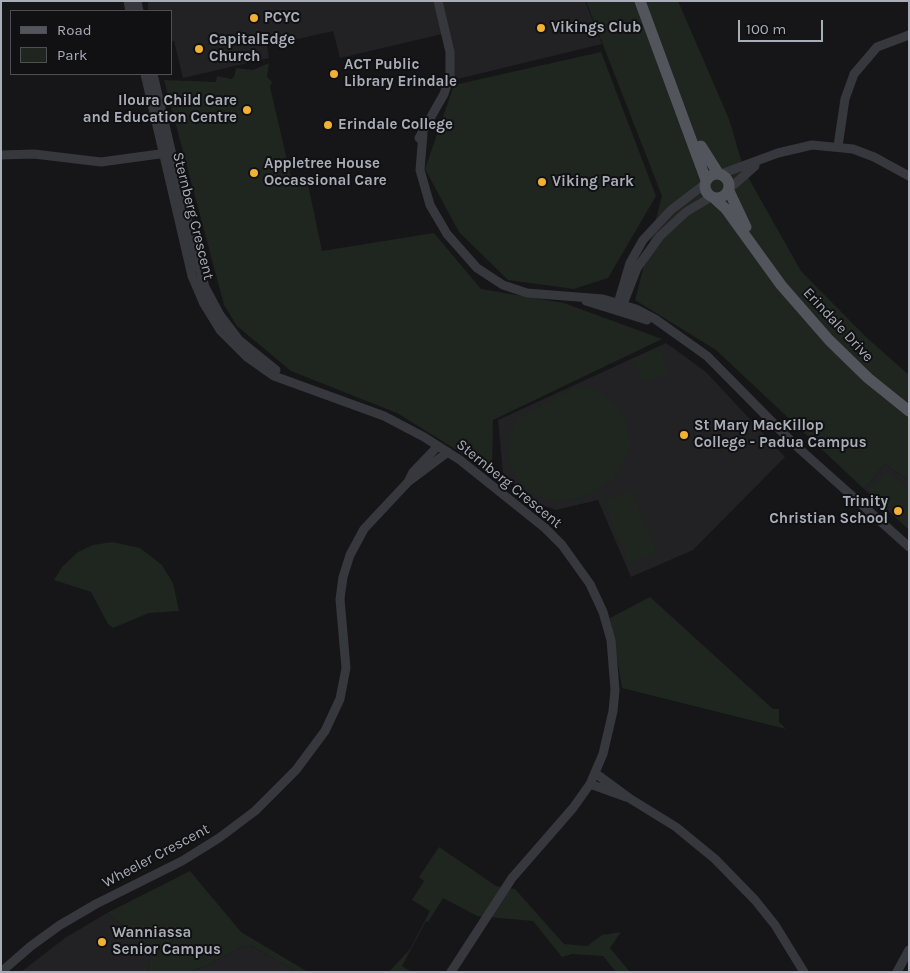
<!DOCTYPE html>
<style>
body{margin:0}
#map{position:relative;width:910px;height:973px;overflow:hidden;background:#161618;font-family:Karla,sans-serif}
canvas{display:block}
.frame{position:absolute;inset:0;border:2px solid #a8adb8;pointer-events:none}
.legend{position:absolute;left:10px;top:10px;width:162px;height:65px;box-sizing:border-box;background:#111113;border:1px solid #4d4f55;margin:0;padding:6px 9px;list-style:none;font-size:15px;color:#a8adb8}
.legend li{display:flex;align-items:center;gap:10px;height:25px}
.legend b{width:25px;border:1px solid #4d4f55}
.scale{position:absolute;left:738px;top:20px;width:85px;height:22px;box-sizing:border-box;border:2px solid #a8adb8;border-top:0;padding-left:6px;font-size:15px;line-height:18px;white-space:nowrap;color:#a8adb8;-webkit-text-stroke:4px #111113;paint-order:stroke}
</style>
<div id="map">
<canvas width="910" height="973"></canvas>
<div class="frame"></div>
<ul class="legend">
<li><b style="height:6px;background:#53555c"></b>Road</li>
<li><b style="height:14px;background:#1e261f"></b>Park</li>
</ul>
<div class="scale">100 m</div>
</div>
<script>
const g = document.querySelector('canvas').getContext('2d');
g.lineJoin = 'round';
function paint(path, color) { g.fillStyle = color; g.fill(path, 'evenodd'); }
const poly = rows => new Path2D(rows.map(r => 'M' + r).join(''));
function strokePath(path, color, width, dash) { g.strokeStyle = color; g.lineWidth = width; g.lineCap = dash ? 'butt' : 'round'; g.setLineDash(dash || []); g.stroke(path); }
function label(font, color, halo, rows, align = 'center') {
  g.font = font + ' Karla,sans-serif'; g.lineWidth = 4; g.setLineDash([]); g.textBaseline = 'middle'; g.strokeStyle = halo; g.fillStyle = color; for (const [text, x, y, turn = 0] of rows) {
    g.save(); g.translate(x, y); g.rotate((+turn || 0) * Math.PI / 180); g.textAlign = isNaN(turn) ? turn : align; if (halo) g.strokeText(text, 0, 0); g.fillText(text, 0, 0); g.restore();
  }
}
paint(poly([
 [148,1,585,1,602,44,453,80,442,34,340,58,333,31,267,46,269,58,183,78,174,41,171,41,171,11,148,11],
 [666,343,706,372,785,457,693,550,631,577,598,500,556,510,531,501,503,473,498,420],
 [885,464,909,481,909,530,864,489],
 [107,913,151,947,148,972,21,972,65,938],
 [245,945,250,945,297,972,187,972,204,967]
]), '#222225');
paint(poly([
 [586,1,678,1,729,119,744,170,801,271,866,337,909,375,909,481,885,464,864,489,716,350,635,300,662,196],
 [601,52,656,196,608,278,574,289,508,280,459,232,425,169,454,85],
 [269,63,267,77,272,82,270,87,291,177,306,175,322,251,434,233,481,289,564,303,662,339,493,420,492,472,397,413,291,371,237,326,224,305,164,80,216,82,217,76,231,79,234,77,236,68,253,70],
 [658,348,669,372,643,383,633,359],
 [576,386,597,390,619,408,628,430,630,447,617,476,585,497,554,501,531,493,517,478,509,462,508,440,517,419],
 [887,472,909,487,909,526,870,490],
 [630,490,657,552,629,564,603,501],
 [112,542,140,548,162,565,173,583,179,611,149,613,113,628,108,624,91,592,54,580,62,567,78,552,93,545],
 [650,597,773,709,779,709,779,722,786,729,622,688,610,618],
 [439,847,496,886,515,889,564,944,587,946,602,935,621,932,610,948,630,972,616,972,603,956,572,954,562,957,533,921,477,916,443,898,428,922,426,921,402,966,412,972,389,972,410,949,430,911,412,900,424,881,419,877],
 [190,871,241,932,308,972,297,972,250,945,245,945,204,967,187,972,148,972,151,947,107,913]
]), '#1e261f');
strokePath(poly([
 [128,1,130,11],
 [137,1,139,11],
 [145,74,192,276,204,304,220,330,247,357,274,376,384,416,424,437,460,460,545,528,562,545,590,584,603,612,611,640,615,690,613,711,603,754,590,784,573,808,512,878,451,972],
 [153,74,196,257,205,287,220,315,239,340,276,370],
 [423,134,420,170,430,205,447,234,477,268,503,285,527,293,603,299,636,309,655,319,707,356,794,444,909,547],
 [419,138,444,94,450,76,450,52,438,1],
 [838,146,845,99,854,74,877,47,909,35],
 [1,155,34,154,101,162,167,153],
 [721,174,778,153,812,145,853,149,874,157,909,176],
 [730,188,755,166],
 [586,301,647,320],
 [623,304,637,268,660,236,686,212,711,197],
 [616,310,630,263,643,240,671,210,705,184],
 [408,482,448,452],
 [595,773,629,798,676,827,715,859,755,900,775,925,804,972],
 [590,784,626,797],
 [1,972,31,946,60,925,96,904,182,861,219,838,255,811,296,770,325,731,340,699,346,668,340,599,343,577,350,555,364,529,408,482,413,472,438,446],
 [897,972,909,950]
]), '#37383d', 9);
strokePath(poly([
 [640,1,706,180],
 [701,146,718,173],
 '705 186a12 12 0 1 1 24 0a12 12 0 1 1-24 0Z',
 [729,191,746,227],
 [714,198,726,209,781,285,829,340,868,378,909,411]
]), '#53555c', 11);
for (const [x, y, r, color] of [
 [254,18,5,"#f2b134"],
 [541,28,5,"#f2b134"],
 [199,49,5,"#f2b134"],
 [334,74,5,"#f2b134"],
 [247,110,5,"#f2b134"],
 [328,125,5,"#f2b134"],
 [254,173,5,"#f2b134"],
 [542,182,5,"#f2b134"],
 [684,435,5,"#f2b134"],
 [898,511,5,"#f2b134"],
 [102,942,5,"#f2b134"]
]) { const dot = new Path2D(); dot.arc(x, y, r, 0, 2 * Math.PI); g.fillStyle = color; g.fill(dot); strokePath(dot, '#111113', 2); }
label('bold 15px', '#a8adb8', '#111113', [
 ["PCYC",264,18],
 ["Vikings Club",551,28],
 ["CapitalEdge",209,40],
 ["Church",209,57],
 ["ACT Public",344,65],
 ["Library Erindale",344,82],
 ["Iloura Child Care",237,101,"right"],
 ["and Education Centre",237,118,"right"],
 ["Erindale College",338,125],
 ["Appletree House",264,164],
 ["Occassional Care",264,181],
 ["Viking Park",552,182],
 ["St Mary MacKillop",694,426],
 ["College - Padua Campus",694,443],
 ["Trinity",888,502,"right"],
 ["Christian School",888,519,"right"],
 ["Wanniassa",112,933],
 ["Senior Campus",112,950]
], 'left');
label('15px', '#a8adb8', '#111113', [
 ["Sternberg Crescent",193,216,76],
 ["Erindale Drive",838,325,47],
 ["Sternberg Crescent",509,484,39],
 ["Wheeler Crescent",156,856,-28]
]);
</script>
